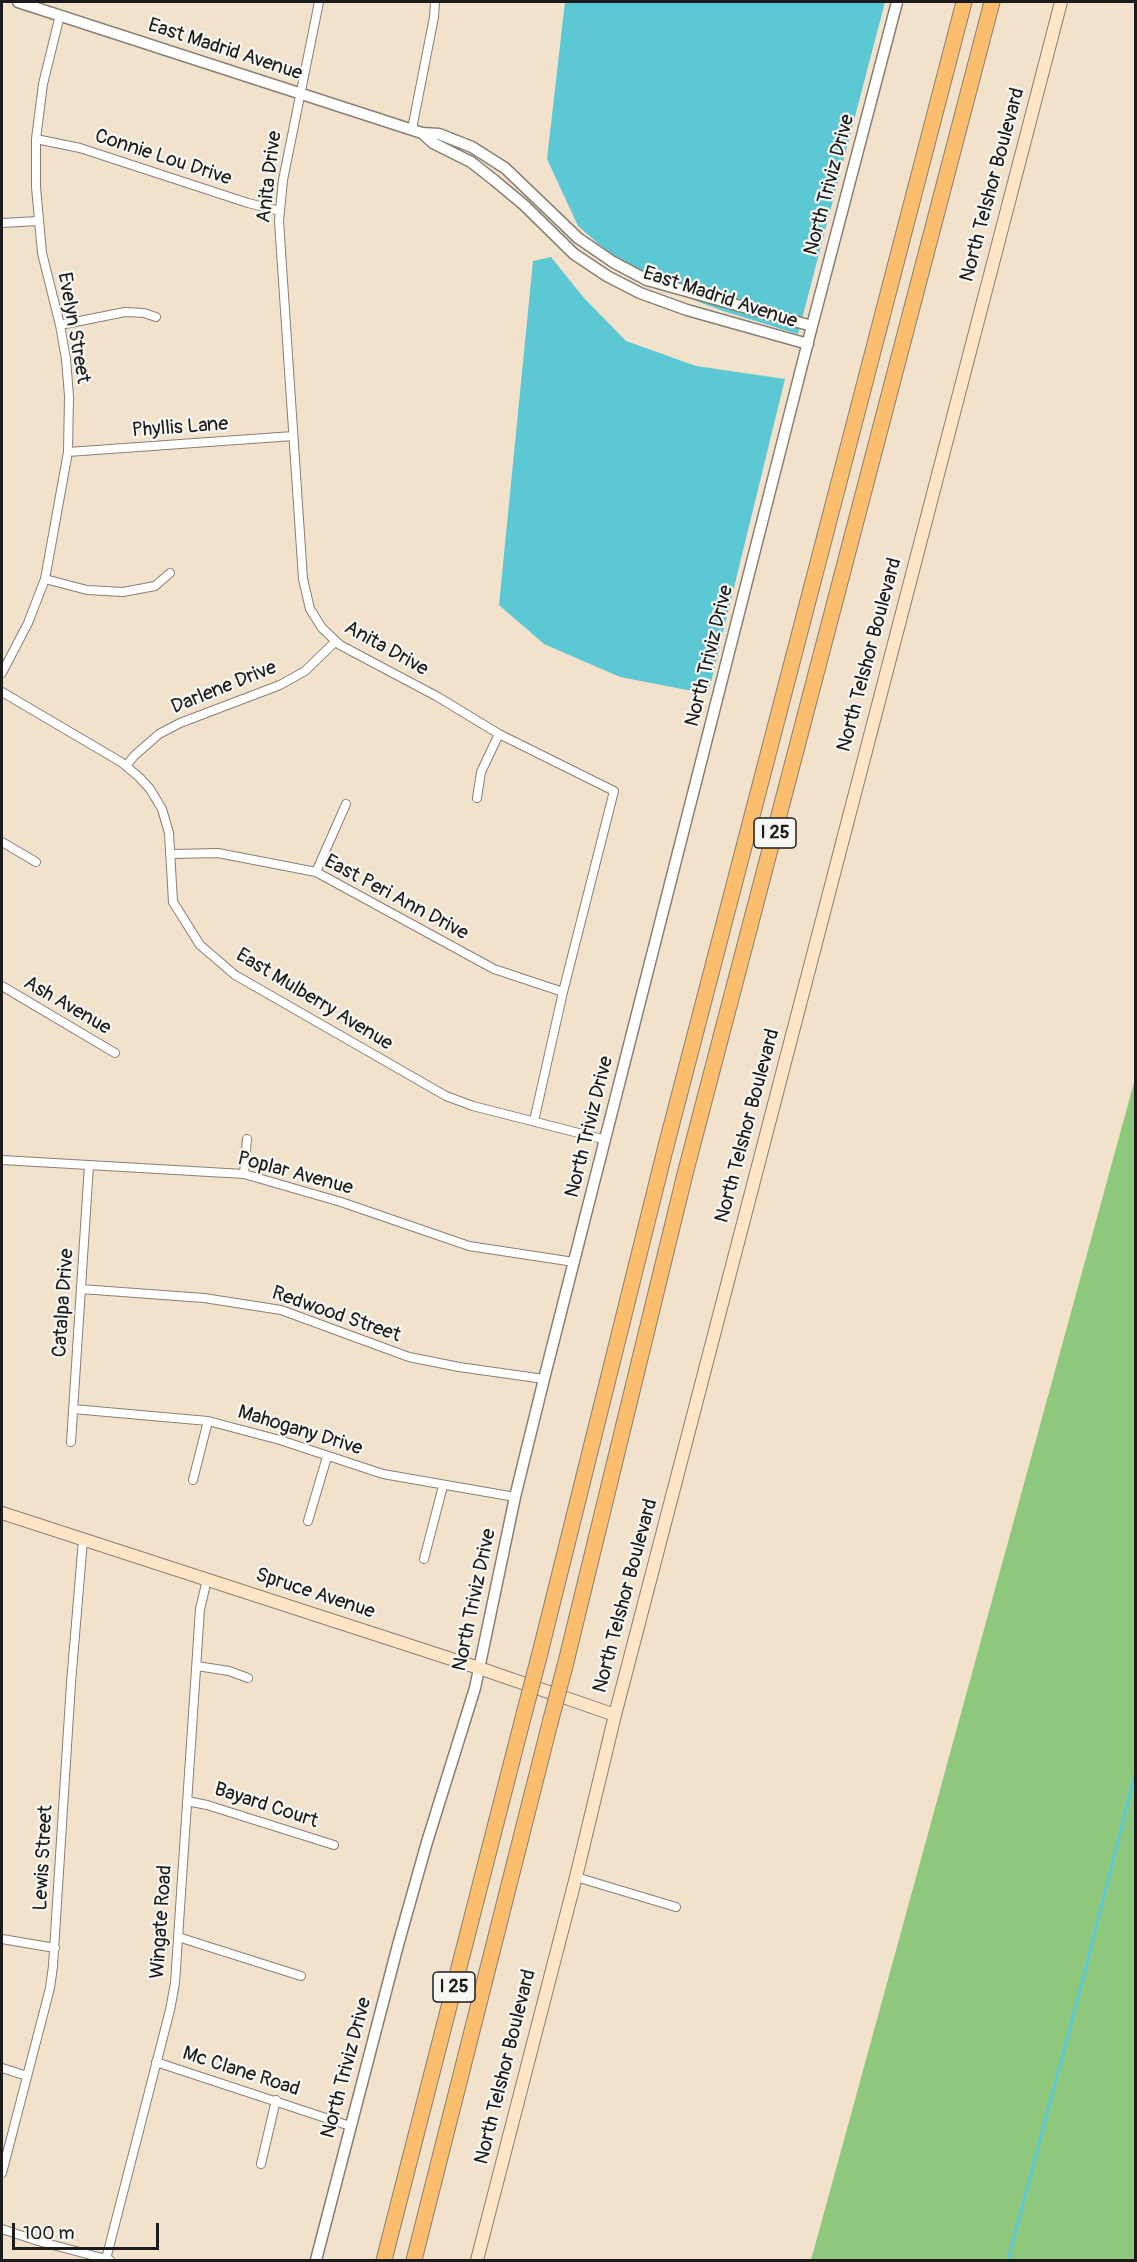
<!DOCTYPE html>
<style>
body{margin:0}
#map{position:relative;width:1137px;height:2262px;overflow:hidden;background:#f3e2cb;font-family:Pangolin,sans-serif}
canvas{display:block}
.frame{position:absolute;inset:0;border:3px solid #1c1c1c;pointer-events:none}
.scale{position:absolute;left:12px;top:2223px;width:147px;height:27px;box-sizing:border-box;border:3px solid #1c1c1c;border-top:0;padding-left:8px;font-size:18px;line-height:21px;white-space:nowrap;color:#1c1c1c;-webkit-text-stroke:4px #f6f6f2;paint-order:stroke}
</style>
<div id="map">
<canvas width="1137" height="2262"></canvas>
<div class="frame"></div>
<div class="scale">100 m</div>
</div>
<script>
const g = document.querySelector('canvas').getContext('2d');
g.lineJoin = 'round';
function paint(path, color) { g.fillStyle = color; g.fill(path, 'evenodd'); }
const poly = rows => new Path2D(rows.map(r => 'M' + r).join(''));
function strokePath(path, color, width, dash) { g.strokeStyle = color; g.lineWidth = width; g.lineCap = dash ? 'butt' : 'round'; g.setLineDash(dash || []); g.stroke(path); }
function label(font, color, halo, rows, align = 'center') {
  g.font = font + ' Pangolin,sans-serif'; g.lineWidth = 4.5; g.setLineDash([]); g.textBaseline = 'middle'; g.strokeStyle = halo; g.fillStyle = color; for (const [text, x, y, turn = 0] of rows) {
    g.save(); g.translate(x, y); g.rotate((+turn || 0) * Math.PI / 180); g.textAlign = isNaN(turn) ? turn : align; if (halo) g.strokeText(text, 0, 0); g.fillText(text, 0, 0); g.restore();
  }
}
paint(poly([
 [1135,1079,1135,2260,811,2260]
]), '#8ec87c');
paint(poly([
 [565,2,885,2,798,334,723,311,640,280,578,226,547,159],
 [551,257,584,298,626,341,696,366,785,379,708,694,620,677,544,644,499,605,533,261]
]), '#5bc8d4');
strokePath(poly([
 [1008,2260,1081,1987,1136,1770]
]), '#5bc8d4', 3);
const minor = poly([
 [319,2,283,180,279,221,303,579,310,609,322,628,340,645,438,697,499,734,614,791,563,992,534,1121],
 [412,129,434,17,435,2],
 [36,139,80,148,248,203,280,211],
 [2,223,38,221],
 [60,325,125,312,144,313,156,317],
 [68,452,293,436],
 [45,579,87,590,123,592,155,586,170,573],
 [2,673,28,623,45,579,68,452,69,396,66,359,60,325,42,253,36,187,36,139,43,84,60,15],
 [2,692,121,762,139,777,150,789,162,809,169,833,173,902,200,945,235,975,446,1096,473,1106,606,1140],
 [126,766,134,756,159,734,180,723,280,685,305,671,335,642],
 [477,798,481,772,499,734],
 [2,842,36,862],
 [172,854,218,853,316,872,494,969,563,992],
 [316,872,346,804],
 [2,986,115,1053],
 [2,1160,244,1174,341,1202,469,1246,574,1262],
 [244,1174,247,1139],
 [81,1289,204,1298,281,1310,409,1357,459,1367,544,1379],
 [73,1409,208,1421,280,1440,383,1474,515,1497],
 [71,1442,89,1165],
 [193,1480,208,1421],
 [308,1521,327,1457],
 [424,1559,443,1486],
 [197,1666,229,1671,248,1678],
 [187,1801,207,1805,334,1845],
 [576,1877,676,1907],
 [178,1937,301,1976],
 [2,1939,55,1948],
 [156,2062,350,2126],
 [2,2068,27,2076],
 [261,2164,276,2100],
 [2,2173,50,1988,53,1966,71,1683,83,1540],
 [2,2229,38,2241,110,2260],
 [106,2259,170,2010,175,1983,200,1609,207,1580]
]);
const tertiary = poly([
 [18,2,422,133,439,134,472,147,505,168,578,238,613,262,647,280,812,326],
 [422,133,433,143,471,162,494,180,524,205,574,254,607,276,640,293,687,310,808,344],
 [316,2260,398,1945,427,1842,475,1688,515,1497,544,1379,812,326,897,2]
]);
const secondary = poly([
 [2,1513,479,1668,615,1715],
 [477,2260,576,1877,615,1715,1061,2]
]);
const motorway = poly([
 [539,1657,665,1150,964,2],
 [565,1666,685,1174,992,2],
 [384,2260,524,1714],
 [414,2260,550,1723]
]);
strokePath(minor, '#887f74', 10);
strokePath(tertiary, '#887f74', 13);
strokePath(secondary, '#887f74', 14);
strokePath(motorway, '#887f74', 17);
strokePath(minor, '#fff', 8);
strokePath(tertiary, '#fff', 10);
strokePath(secondary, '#fde5c5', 12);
strokePath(motorway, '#fbbd6e', 15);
const motorwayBridge = poly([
 [524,1714,539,1657],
 [550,1723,565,1666]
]);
strokePath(motorwayBridge, '#887f74', 17, []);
strokePath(motorwayBridge, '#fbbd6e', 15);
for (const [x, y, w] of [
 [775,833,42],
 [454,1987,42]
]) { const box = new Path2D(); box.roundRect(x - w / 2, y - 15, w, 30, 4.5); g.fillStyle = '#f6f6f2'; g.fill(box); strokePath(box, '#1c1c1c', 1.5); }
label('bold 18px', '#1c1c1c', null, [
 ["I 25",775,833],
 ["I 25",454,1987]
]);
label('20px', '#1c1c1c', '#f6f6f2', [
 ["East Madrid Avenue",225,50,18],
 ["Connie Lou Drive",163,158,18],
 ["Anita Drive",270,177,-83],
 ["North Triviz Drive",830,185,-75],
 ["North Telshor Boulevard",993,185,-75],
 ["East Madrid Avenue",720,298,18],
 ["Evelyn Street",73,328,80],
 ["Phyllis Lane",180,428,-4],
 ["Anita Drive",386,649,29],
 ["North Telshor Boulevard",870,655,-75],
 ["North Triviz Drive",710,656,-76],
 ["Darlene Drive",224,688,-22],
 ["East Peri Ann Drive",396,898,28],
 ["East Mulberry Avenue",314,1000,31],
 ["Ash Avenue",67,1006,30],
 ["North Telshor Boulevard",748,1126,-75],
 ["North Triviz Drive",590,1127,-76],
 ["Poplar Avenue",295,1174,15],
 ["Catalpa Drive",64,1303,-86],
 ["Redwood Street",336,1315,19],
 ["Mahogany Drive",300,1431,17],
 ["Spruce Avenue",315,1594,18],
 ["North Telshor Boulevard",626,1596,-75],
 ["North Triviz Drive",475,1600,-78],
 ["Bayard Court",266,1806,18],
 ["Lewis Street",44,1858,-87],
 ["Wingate Road",162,1922,-86],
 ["North Telshor Boulevard",506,2067,-76],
 ["North Triviz Drive",347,2068,-75],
 ["Mc Clane Road",241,2072,18]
]);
</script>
